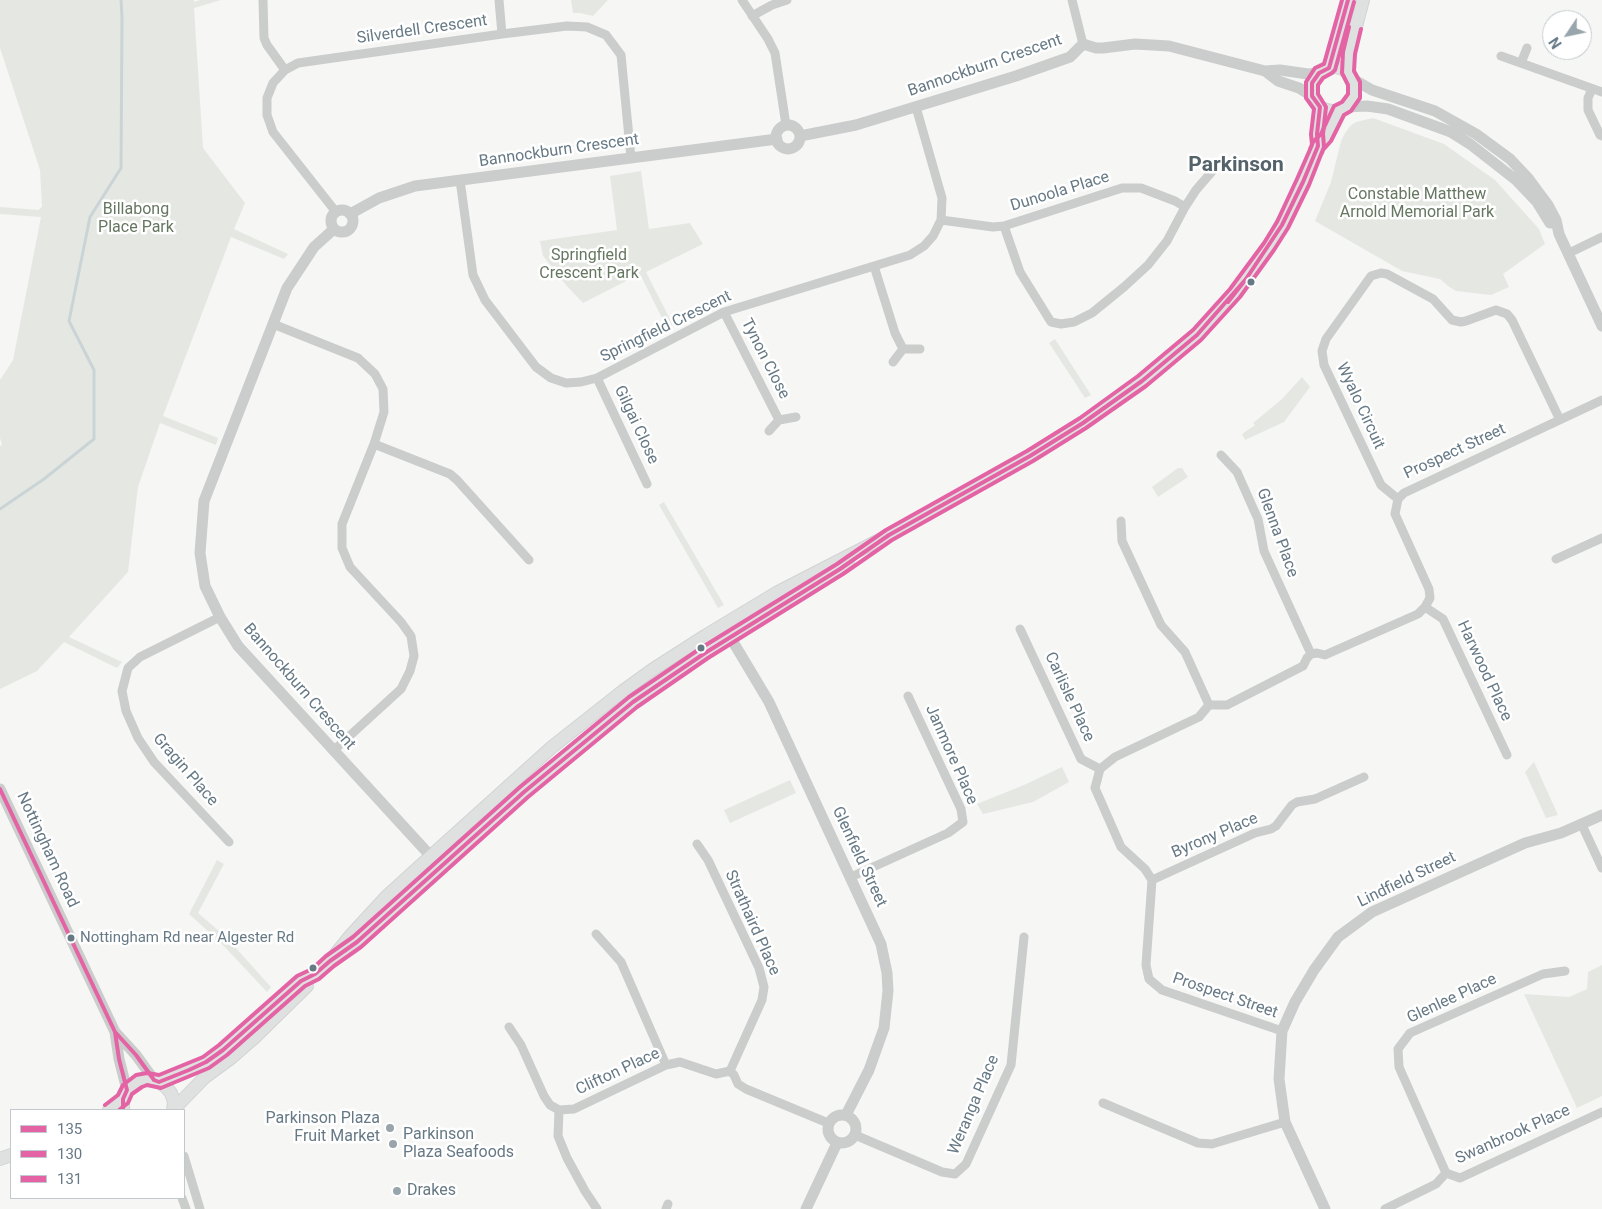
<!DOCTYPE html>
<style>
body{margin:0}
#map{position:relative;width:1602px;height:1209px;overflow:hidden;background:#f6f6f5;font-family:Roboto,sans-serif}
canvas{display:block}
.legend{position:absolute;left:10px;top:1109px;width:175px;height:90px;box-sizing:border-box;background:#fff;border:1px solid #c2c9ce;margin:0;padding:6px 9px;list-style:none;font-size:15px;color:#667985}
.legend li{display:flex;align-items:center;gap:10px;height:25px}
.legend b{width:25px;border:1px solid #c2c9ce}
.north{position:absolute;left:1542px;top:10px;width:50px;height:50px;box-sizing:border-box;background:#fff;border:1px solid #c2c9ce;border-radius:50%;rotate:236deg;font-size:14px;font-weight:700;line-height:20px;text-align:center;color:#667985}
.north::after{content:'';display:block;margin:auto;width:18px;height:22px;background:#98a5ac;clip-path:polygon(50% 0,100% 100%,50% 72%,0 100%)}
</style>
<div id="map">
<canvas width="1602" height="1209"></canvas>
<ul class="legend">
<li><b style="height:6px;background:#e463a4"></b>135</li>
<li><b style="height:6px;background:#e463a4"></b>130</li>
<li><b style="height:6px;background:#e463a4"></b>131</li>
</ul>
<div class="north">N</div>
</div>
<script>
const g = document.querySelector('canvas').getContext('2d');
g.lineJoin = 'round';
function paint(path, color) { g.fillStyle = color; g.fill(path, 'evenodd'); }
const poly = rows => new Path2D(rows.map(r => 'M' + r).join(''));
function strokePath(path, color, width, dash) { g.strokeStyle = color; g.lineWidth = width; g.lineCap = dash ? 'butt' : 'round'; g.setLineDash(dash || []); g.stroke(path); }
function label(font, color, halo, rows, align = 'center') {
  g.font = font + ' Roboto,sans-serif'; g.lineWidth = 5; g.setLineDash([]); g.textBaseline = 'middle'; g.strokeStyle = halo; g.fillStyle = color; for (const [text, x, y, turn = 0] of rows) {
    g.save(); g.translate(x, y); g.rotate((+turn || 0) * Math.PI / 180); g.textAlign = isNaN(turn) ? turn : align; if (halo) g.strokeText(text, 0, 0); g.fillText(text, 0, 0); g.restore();
  }
}
paint(poly([
 [0,0,194,0,194,2,200,0,221,0,194,8,203,148,245,203,234,229,288,254,284,259,231,237,163,416,218,438,216,445,160,423,138,487,128,572,69,637,122,662,117,668,64,642,37,671,0,689,0,446,2,445,0,438,0,380,13,360,41,217,0,214,0,207,39,210,40,208,42,207,40,170,0,48],
 [571,0,608,0,593,16,580,13,573,13],
 [1373,118,1444,144,1495,180,1539,229,1545,244,1503,274,1509,287,1491,295,1456,291,1448,286,1440,279,1402,271,1315,221,1331,182,1341,141,1345,133,1350,126,1356,122],
 [641,171,649,229,690,223,703,244,646,272,673,325,667,328,640,274,583,303,566,285,543,256,540,241,617,230,610,176],
 [1055,339,1091,395,1085,398,1049,343],
 [1302,377,1310,387,1284,422,1245,440,1242,434,1255,425,1253,423,1282,399],
 [1178,468,1182,468,1188,477,1158,497,1152,487],
 [664,502,724,605,718,608,659,505],
 [1534,762,1558,815,1546,818,1525,772],
 [1062,767,1069,782,1033,802,983,814,977,804,1024,785],
 [790,780,796,793,730,823,724,810],
 [217,860,224,864,198,913,226,937,271,987,267,992,221,943,189,914],
 [1602,965,1602,1096,1577,1108,1524,994,1569,997,1587,989,1588,972]
]), '#e5e8e2');
strokePath(poly([
 [0,509,44,479,94,439,94,370,69,321,90,217,121,168,122,17,121,0]
]), '#cad4d6', 3);
const secondary = poly([
 '1311 89a22 22 0 1 1 44 0a22 22 0 1 1-44 0Z',
 [1329,68,1348,0],
 [1348,73,1349,53,1363,0],
 [1318,146,1317,134,1320,107],
 [330,961,351,935,386,897,430,857,552,747,623,691,652,670,705,636,778,592,889,535,1030,456,1083,423,1142,381,1197,335,1235,293,1269,246,1292,204,1318,146,1326,138,1339,110],
 [159,1082,189,1070,206,1062,223,1050,301,981,315,974,330,961,357,942,524,792,633,702,705,653,848,564],
 [109,1110,123,1099],
 [123,1110,123,1099,127,1090,139,1081,147,1079,159,1082,166,1087,171,1093,174,1102,173,1110],
 [173,1110,205,1077,231,1058,254,1038,307,986],
 [0,1159,11,1155]
]);
strokePath(secondary, '#d2d3d4', 14);
strokePath(poly([
 [263,0,264,38,267,45,285,70],
 [499,0,502,34],
 [742,0,768,39,775,53,786,125],
 [1072,0,1083,44],
 [752,16,772,5,787,0],
 [1501,56,1602,92],
 [1521,63,1527,48],
 [1592,89,1588,98,1588,110,1600,135,1602,136],
 [460,180,473,275,485,300,536,367,551,378,566,383,581,382,597,378,724,312,910,255,924,246,933,236,941,220,942,198,916,107],
 [336,212,273,132,267,115,267,98,273,83,285,70,298,63,502,34,567,26,587,27,606,35,621,55,631,158],
 [941,220,993,227,1004,226,1122,188,1141,188,1175,201,1185,207],
 [1004,226,1020,272,1051,322,1061,324,1074,322,1092,313,1124,287,1148,265,1167,241,1185,207,1196,190,1215,168],
 [1569,253,1602,237],
 [874,266,895,333,903,349],
 [724,312,779,420],
 [273,324,358,358,375,374,383,389,384,412,374,444,342,524,342,548,350,567,401,622,411,636,414,656,410,671,401,689,333,751],
 [893,362,903,349,920,349],
 [597,378,647,484],
 [769,431,779,420,796,417],
 [374,444,450,474,457,480,529,560],
 [1221,455,1237,472,1253,508,1258,519,1264,551,1311,654],
 [1398,499,1381,485,1324,365,1322,351,1326,339,1371,276,1381,273,1387,274,1433,299,1452,320,1461,322,1466,321,1496,310,1507,314,1512,320,1560,420],
 [1121,521,1122,541,1161,625,1185,652,1209,705],
 [1556,559,1602,538],
 [1425,607,1443,619,1507,755],
 [220,617,140,657,128,668,122,691,126,711,138,738,154,762,229,842],
 [1020,629,1081,759,1100,769],
 [1582,825,1602,868],
 [697,844,708,860,759,968,764,987,762,1000,730,1071],
 [851,877,948,833,963,822,961,809,908,696],
 [1152,880,1255,833,1271,829,1276,826,1292,805,1297,802,1315,799,1364,777],
 [596,934,621,962,666,1065],
 [509,1027,521,1045,544,1096,550,1105,559,1110,574,1109,666,1065,680,1062,716,1074,730,1071,734,1075,738,1084,746,1089,828,1123],
 [1282,1031,1162,990,1149,979,1146,965,1152,880,1145,869,1121,847,1095,788,1100,769,1115,757,1199,717,1209,705,1227,705,1303,666,1307,658,1311,654,1317,653,1325,655,1418,614,1425,607,1430,598,1429,589,1395,514,1398,499,1404,493,1602,400],
 [1103,1103,1198,1143,1212,1144,1285,1122],
 [559,1110,558,1136,567,1158,585,1191,597,1209],
 [855,1135,942,1172,955,1174,966,1164,1011,1065,1024,937],
 [184,1156,200,1209],
 [1446,1173,1399,1067,1398,1049,1410,1033,1543,974,1565,971],
 [182,1198,186,1209],
 [666,1209,668,1204],
 [1385,1209,1436,1184,1446,1173,1460,1178,1602,1112]
]), '#cbcccc', 9);
strokePath(poly([
 [1265,71,1280,70,1308,74,1319,73],
 [1351,78,1372,90,1435,111,1476,134,1510,159,1528,178,1548,205,1556,220,1559,234,1602,326],
 [1346,107,1367,106,1388,109,1451,132,1470,144,1516,180,1537,202,1550,223],
 '776 137a12 12 0 1 1 24 0a12 12 0 1 1-24 0Z',
 [800,136,856,125,1016,76,1070,57,1083,44,1096,48,1103,48,1135,44,1169,46,1265,71,1278,81,1299,88,1312,96],
 '331 221a11 11 0 1 1 22 0a11 11 0 1 1-22 0Z',
 [350,214,379,198,415,186,777,139],
 [334,229,314,247,287,288,204,501,200,553,205,586,220,617,238,646,437,863],
 [723,625,769,702,881,944,887,973,888,991,884,1028,869,1070,846,1115],
 [0,789,115,1032,119,1059,127,1090],
 [115,1032,136,1055,154,1080],
 '828 1129a14 14 0 1 1 28 0a14 14 0 1 1-28 0Z',
 [806,1209,837,1143],
 [1325,1209,1285,1122,1279,1079,1282,1031,1295,1002,1314,970,1338,937,1372,912,1525,843,1561,833,1602,815]
]), '#cbcccc', 11);
strokePath(secondary, '#dfe0e0', 12);
strokePath(poly([
 [1228,302,1246,279,1282,225,1303,182,1318,146,1317,134,1320,107,1312,96,1312,83,1319,73,1329,68,1348,0],
 [0,789,115,1032,136,1055,154,1080,159,1082,189,1070,206,1062,223,1050,301,981,315,974,330,961,357,942,524,792,633,702,705,653,840,569,889,535,1030,456,1083,423,1142,381,1197,335,1246,279],
 [115,1032,119,1059,127,1090,123,1099,123,1110]
]), '#e463a4', 4);
strokePath(poly([
 [1322,153,1323,150,1331,141,1344,115,1351,111,1360,98,1360,82,1354,71,1355,54,1361,29],
 [119,1110,128,1103,132,1094,142,1087,147,1085,161,1088,209,1068,227,1055,305,986,319,979,334,966,361,947,528,797,637,707,708,658,843,574,892,540,1033,461,1086,428,1146,386,1201,340,1240,297,1274,250,1288,228,1309,185,1324,147,1323,134,1326,107,1318,94,1318,85,1323,78,1332,73,1335,70,1354,2]
]), '#e463a4', 4);
strokePath(poly([
 [1310,149,1313,142,1321,134,1334,106,1342,102,1348,94,1348,85,1342,73,1343,52,1349,27],
 [105,1105,118,1095,123,1085,136,1075,147,1073,159,1075,203,1057,219,1045,297,976,312,969,326,956,353,937,520,787,629,697,701,648,837,564,886,530,1027,451,1080,418,1138,376,1193,330,1230,289,1264,243,1277,222,1297,179,1312,145,1311,134,1314,109,1306,98,1306,82,1315,68,1324,64,1342,0]
]), '#e463a4', 4);
for (const [x, y, r, color] of [
 [1251,282,4.5,"#667985"],
 [701,648,4.5,"#667985"],
 [71,938,4.5,"#667985"],
 [313,968,4.5,"#667985"],
 [390,1128,5,"#98a5ac"],
 [393,1144,5,"#98a5ac"],
 [397,1191,5,"#98a5ac"]
]) { const dot = new Path2D(); dot.arc(x, y, r, 0, 2 * Math.PI); g.fillStyle = color; g.fill(dot); strokePath(dot, '#fff', 2); }
label('15px', '#667985', '#fff', [
 ["Nottingham Rd near Algester Rd",80,938]
], 'left');
label('16px', '#667985', '#fff', [
 ["Silverdell Crescent",422,30,-8],
 ["Bannockburn Crescent",985,66,-19],
 ["Bannockburn Crescent",559,151,-8],
 ["Dunoola Place",1060,192,-17],
 ["Springfield Crescent",666,327,-26],
 ["Tynon Close",765,359,63],
 ["Wyalo Circuit",1360,406,65],
 ["Gilgai Close",636,425,65],
 ["Prospect Street",1455,452,-25],
 ["Glenna Place",1277,533,70],
 ["Harwood Place",1484,671,65],
 ["Bannockburn Crescent",299,687,49],
 ["Carlisle Place",1069,697,65],
 ["Janmore Place",951,755,66],
 ["Gragin Place",185,770,49],
 ["Byrony Place",1215,836,-23],
 ["Nottingham Road",47,850,65],
 ["Glenfield Street",859,857,65],
 ["Lindfield Street",1407,880,-26],
 ["Strathaird Place",752,923,66],
 ["Prospect Street",1225,996,19],
 ["Glenlee Place",1452,999,-25],
 ["Clifton Place",618,1072,-25],
 ["Weranga Place",974,1105,-67],
 ["Swanbrook Place",1513,1135,-24]
]);
label('16px', '#667761', '#fff', [
 ["Constable Matthew",1417,195],
 ["Arnold Memorial Park",1417,213],
 ["Billabong",136,210],
 ["Place Park",136,228],
 ["Springfield",589,256],
 ["Crescent Park",589,274]
]);
label('16px', '#667985', '#fff', [
 ["Parkinson Plaza",380,1119,"right"],
 ["Fruit Market",380,1137,"right"],
 ["Parkinson",403,1135],
 ["Plaza Seafoods",403,1153],
 ["Drakes",407,1191]
], 'left');
label('bold 21px', '#54626a', '#fff', [
 ["Parkinson",1236,166]
]);
</script>
